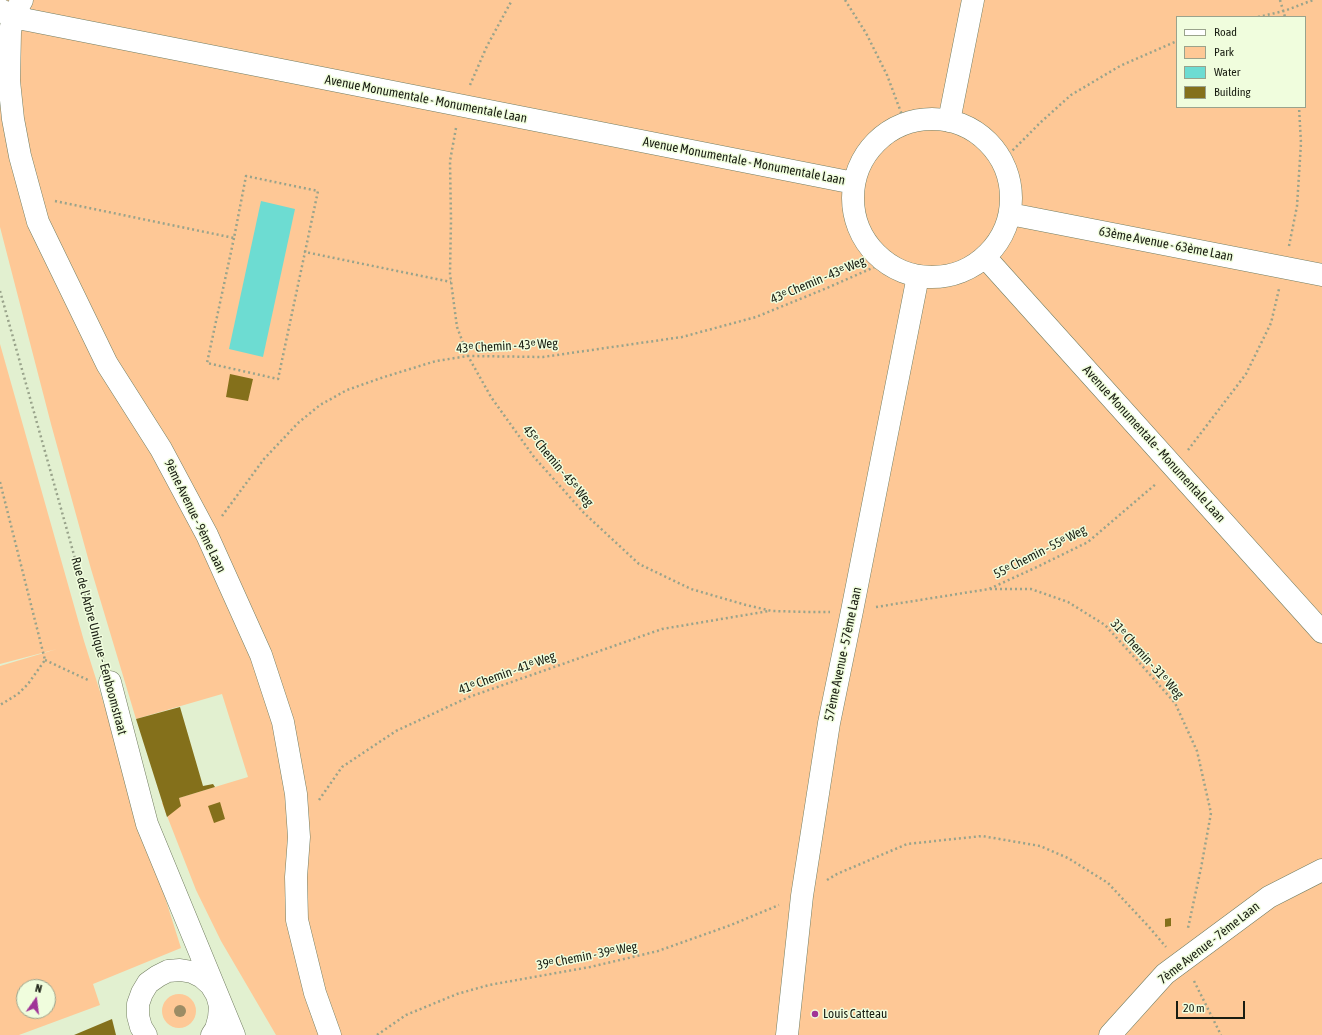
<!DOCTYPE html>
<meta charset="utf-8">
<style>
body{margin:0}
#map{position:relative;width:1322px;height:1035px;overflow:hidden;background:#e2f0d0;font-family:"Asap Condensed",sans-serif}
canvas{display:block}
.legend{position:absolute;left:1176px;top:16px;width:130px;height:92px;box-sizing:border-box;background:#f0fddd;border:1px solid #9aa38c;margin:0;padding:5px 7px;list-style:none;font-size:12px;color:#191d12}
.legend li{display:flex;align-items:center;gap:8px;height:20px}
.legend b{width:20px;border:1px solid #9aa38c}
.north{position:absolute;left:16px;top:979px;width:40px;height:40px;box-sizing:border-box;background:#f0fddd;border:1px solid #9aa38c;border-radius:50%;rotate:14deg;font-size:11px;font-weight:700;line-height:16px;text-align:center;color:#191d12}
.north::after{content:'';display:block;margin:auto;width:14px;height:18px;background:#a03597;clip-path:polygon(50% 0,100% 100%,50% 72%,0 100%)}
.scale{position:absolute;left:1176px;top:1001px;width:69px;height:18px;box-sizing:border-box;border:2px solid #191d12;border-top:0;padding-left:5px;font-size:12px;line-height:14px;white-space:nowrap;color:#191d12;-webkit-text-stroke:3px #f0fddd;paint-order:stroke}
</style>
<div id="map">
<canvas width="1322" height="1035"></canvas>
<ul class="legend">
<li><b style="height:5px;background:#fff"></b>Road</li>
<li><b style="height:11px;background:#fec896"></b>Park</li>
<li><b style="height:11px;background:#6ddcd2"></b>Water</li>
<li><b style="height:11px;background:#84701b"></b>Building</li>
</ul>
<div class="north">N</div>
<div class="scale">20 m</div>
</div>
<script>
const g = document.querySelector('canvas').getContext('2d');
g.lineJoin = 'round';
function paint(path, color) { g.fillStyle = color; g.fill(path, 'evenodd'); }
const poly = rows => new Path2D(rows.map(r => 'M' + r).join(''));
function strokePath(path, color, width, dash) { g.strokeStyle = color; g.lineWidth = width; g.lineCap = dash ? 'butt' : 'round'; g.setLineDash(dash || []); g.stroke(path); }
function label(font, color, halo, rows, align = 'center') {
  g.font = font + ' "Asap Condensed",sans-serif'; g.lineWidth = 3; g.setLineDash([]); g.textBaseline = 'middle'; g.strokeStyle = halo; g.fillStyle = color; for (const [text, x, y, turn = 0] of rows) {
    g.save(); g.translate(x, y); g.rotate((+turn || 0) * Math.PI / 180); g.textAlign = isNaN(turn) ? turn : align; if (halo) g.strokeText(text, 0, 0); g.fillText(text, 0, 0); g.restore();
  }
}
paint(poly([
 [0,0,1322,0,1322,1035,276,1035,221,941,196,890,162,803,248,777,222,694,136,719,91,569,51,424,0,227],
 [1177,17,1305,17,1305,107,1177,107],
 [0,344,84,641,181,948,93,984,100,1005,19,1035,0,1035,0,666,57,649,0,664],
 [24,987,48,987,48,1011,24,1011],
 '162 1011a17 17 0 1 1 34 0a17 17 0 1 1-34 0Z'
]), '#fec896');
paint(poly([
 [261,201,295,209,263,357,229,349]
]), '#6ddcd2');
paint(poly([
 [230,374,253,379,248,401,226,397],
 [180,707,203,786,213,784,215,787,179,798,181,806,167,817,136,719],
 [220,802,225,819,214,823,208,806],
 [1171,918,1171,926,1165,927,1165,919],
 [112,1019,116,1035,74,1035]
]), '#84701b');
const minor = poly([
 [22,0,13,16,10,32,9,81,13,119,20,156,38,222,107,364,161,449,207,535,261,655,283,722,296,794,299,837,296,877,297,920,315,993,330,1035],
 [1,10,8,15,28,20,854,183],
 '853 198a79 79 0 1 1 158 0a79 79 0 1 1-158 0Z',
 [949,121,973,0],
 [1010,214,1322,275],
 [985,257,1322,632],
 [110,682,147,824,234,1035],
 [146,1035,141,1027,138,1016,138,1004,142,993,148,983,158,976,168,971,180,970,192,972,202,977,211,985,217,995,220,1006,219,1018,216,1029,212,1035],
 [787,1035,802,896,829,723,852,611,918,276],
 [1110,1035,1165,974,1269,897,1322,870]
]);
strokePath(minor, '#737e62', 23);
strokePath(poly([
 [845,0,866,33,887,75,905,123],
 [1280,0,1285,17],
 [1258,17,1284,11,1313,0],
 [470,85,487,46,512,0],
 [456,128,450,161,451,220,450,274,457,327,468,356,491,397,534,457,584,513,639,564,691,589,746,605,772,611,808,612,830,612],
 [1002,161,1041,122,1071,95,1120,66,1177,41],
 [55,201,234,238,246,176,318,191,305,252,451,282],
 [234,238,207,363,278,379,305,252],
 [1289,246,1297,206,1301,143,1299,107],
 [0,291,104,662],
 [1188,450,1246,374,1271,323,1279,289],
 [0,482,45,660,28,684,18,694,0,705],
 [222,516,264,459,298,423,320,405,347,390,384,377,436,361,468,356,543,357,682,337,756,317,827,288,886,262],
 [990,589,1031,589,1068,602,1105,625,1145,669,1175,703,1197,751,1211,813,1201,868,1188,928],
 [876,607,989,589,1037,567,1088,542,1157,483],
 [45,660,88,680],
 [319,800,342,767,396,731,469,697,662,629,769,611],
 [827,880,837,874,907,844,982,836,1040,846,1068,858,1108,883,1149,927,1166,947],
 [1194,981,1221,1035],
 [377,1035,406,1015,457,994,489,985,590,967,658,951,731,925,779,905]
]), '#99a38b', 2.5, [2, 3]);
strokePath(minor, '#fff', 22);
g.fillStyle = '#9c8c65';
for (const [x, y] of [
 [180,1011]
]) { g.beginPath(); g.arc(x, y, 6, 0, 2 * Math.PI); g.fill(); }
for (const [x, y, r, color] of [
 [815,1014,4,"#a03597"]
]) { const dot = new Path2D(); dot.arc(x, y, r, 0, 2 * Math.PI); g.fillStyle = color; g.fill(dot); strokePath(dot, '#f0fddd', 1.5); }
label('13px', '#191d12', '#f0fddd', [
 ["Avenue Monumentale - Monumentale Laan",426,99,11],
 ["Avenue Monumentale - Monumentale Laan",744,161,11],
 ["63ème Avenue - 63ème Laan",1166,244,11],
 ["43ᵉ Chemin - 43ᵉ Weg",818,280,-23],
 ["43ᵉ Chemin - 43ᵉ Weg",507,346,-3],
 ["Avenue Monumentale - Monumentale Laan",1154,444,48],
 ["45ᵉ Chemin - 45ᵉ Weg",558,466,50],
 ["9ème Avenue - 9ème Laan",195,516,64],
 ["55ᵉ Chemin - 55ᵉ Weg",1040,552,-27],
 ["Rue de l'Arbre Unique - Eenboomstraat",99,646,75],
 ["57ème Avenue - 57ème Laan",843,654,-78],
 ["31ᵉ Chemin - 31ᵉ Weg",1147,659,48],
 ["41ᵉ Chemin - 41ᵉ Weg",507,673,-20],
 ["7ème Avenue - 7ème Laan",1209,943,-38],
 ["39ᵉ Chemin - 39ᵉ Weg",587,956,-11]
]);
label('13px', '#191d12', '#f0fddd', [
 ["Louis Catteau",823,1014]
], 'left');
</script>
